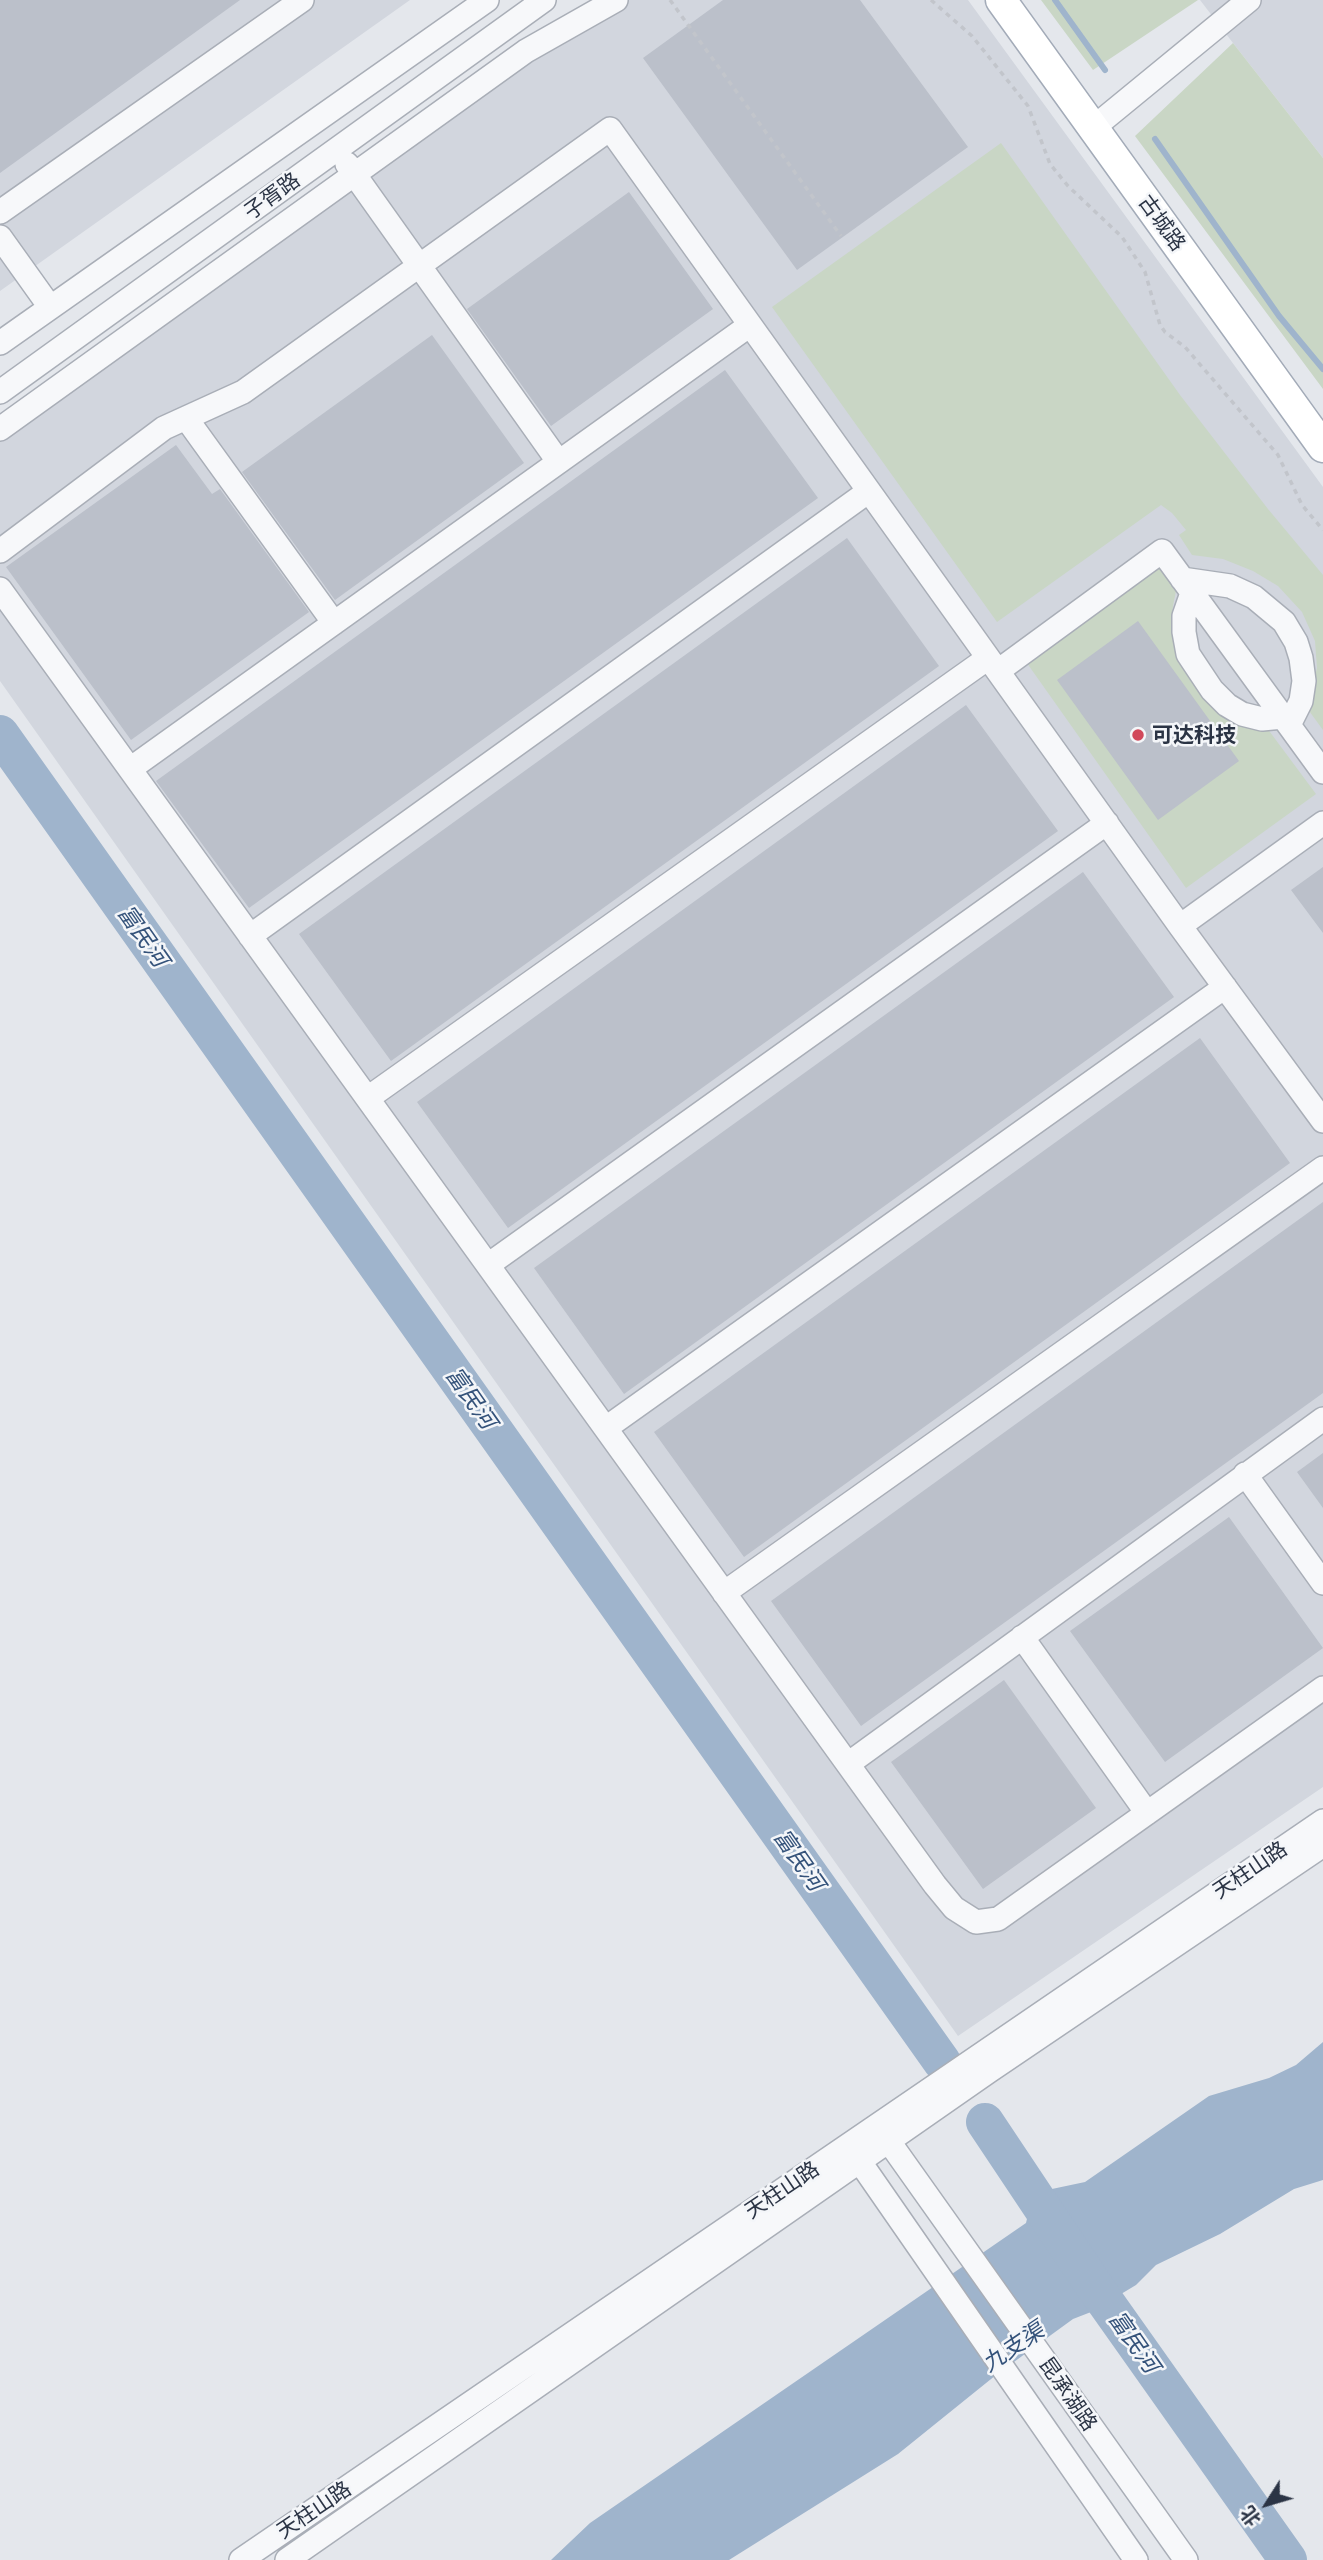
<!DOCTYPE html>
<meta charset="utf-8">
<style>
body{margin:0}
#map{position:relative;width:1323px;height:2560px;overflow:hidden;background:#e4e7ec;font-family:Commissioner,"Noto Sans SC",sans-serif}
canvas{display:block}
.north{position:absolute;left:1232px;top:2469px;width:70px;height:70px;-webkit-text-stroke:5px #f4f6f9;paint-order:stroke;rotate:233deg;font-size:19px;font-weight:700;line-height:28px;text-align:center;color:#2b3445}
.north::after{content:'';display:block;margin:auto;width:24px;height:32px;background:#2b3445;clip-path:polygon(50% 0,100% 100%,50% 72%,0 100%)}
</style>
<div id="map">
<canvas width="1323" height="2560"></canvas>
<div class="north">北</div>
</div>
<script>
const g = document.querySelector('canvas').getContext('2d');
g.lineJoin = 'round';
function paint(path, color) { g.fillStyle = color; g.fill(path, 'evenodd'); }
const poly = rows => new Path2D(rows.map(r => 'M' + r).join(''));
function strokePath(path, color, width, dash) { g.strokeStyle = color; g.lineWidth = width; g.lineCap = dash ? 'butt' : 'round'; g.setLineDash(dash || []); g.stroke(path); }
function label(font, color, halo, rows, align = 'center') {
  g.font = font + ' Commissioner,"Noto Sans SC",sans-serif'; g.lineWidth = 5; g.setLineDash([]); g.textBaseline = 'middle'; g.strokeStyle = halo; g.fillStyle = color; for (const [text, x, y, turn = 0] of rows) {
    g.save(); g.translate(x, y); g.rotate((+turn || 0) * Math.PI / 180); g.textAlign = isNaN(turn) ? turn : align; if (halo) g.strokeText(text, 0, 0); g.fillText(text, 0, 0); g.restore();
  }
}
paint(poly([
 [0,0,410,0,0,291],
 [622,0,968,0,1323,487,1323,1787,958,2036,0,681,0,440,512,64],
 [1200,0,1323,0,1323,158,1233,43]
]), '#d2d6de');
paint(poly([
 [1041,0,1198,0,1093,70],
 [1233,43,1323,158,1323,389,1135,136],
 [1001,143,1180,395,1268,509,1323,575,1323,730,1307,708,1317,668,1315,641,1302,612,1278,586,1253,571,1223,559,1192,555,1179,535,1186,530,1172,513,1161,505,997,622,772,307],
 [1158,561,1177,586,1173,606,1171,628,1173,640,1216,701,1264,724,1316,794,1186,888,1029,666,1025,657]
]), '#c9d6c5');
paint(poly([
 [1323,2042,1323,2180,1294,2189,1220,2234,1156,2265,1136,2285,1091,2312,1073,2319,996,2375,898,2454,729,2560,551,2560,590,2523,1026,2223,1033,2193,1085,2182,1209,2096,1269,2078,1296,2065]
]), '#9fb4cc');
strokePath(poly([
 [1055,0,1105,70],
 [1155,139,1279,316,1323,369]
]), '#9fb4cc', 6);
strokePath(poly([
 [0,734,942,2062],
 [985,2122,1097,2290,1288,2560]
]), '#9fb4cc', 38);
paint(poly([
 [0,0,240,0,0,173],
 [723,0,860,0,968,147,797,270,643,58],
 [629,192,713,309,551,426,467,309],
 [432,335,524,463,335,600,242,472],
 [725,370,818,498,249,908,156,781],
 [176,445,212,494,220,489,309,612,131,740,6,567],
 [847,538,939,666,391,1061,299,934],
 [1138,621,1239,761,1158,820,1057,680],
 [966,705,1058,831,508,1228,417,1102],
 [1323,867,1323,933,1291,890],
 [1083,872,1174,997,624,1394,534,1268],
 [1200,1038,1290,1163,744,1557,654,1432],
 [1323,1202,1323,1393,861,1726,771,1601],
 [1323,1453,1323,1508,1297,1472],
 [1229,1517,1323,1648,1165,1762,1070,1631],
 [1004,1680,1096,1808,983,1889,891,1762]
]), '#bbc0ca');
const minor = poly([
 [1093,128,1249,0],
 [347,164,558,461],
 [0,212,302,0],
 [0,237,50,307],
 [0,343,487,0],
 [0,392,544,0],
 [186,418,334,623],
 [0,429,526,51,616,0],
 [0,551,164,428,243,392,610,129,1180,926,1323,1121],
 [1182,579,1230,586,1254,597,1284,622,1296,642,1301,658,1304,681,1301,701,1289,725],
 [0,589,935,1885,954,1908,976,1922,998,1919,1323,1688],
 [1192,593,1184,616,1184,632,1188,654,1212,690,1227,705,1242,714,1262,719,1283,717],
 [998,671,1162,551,1323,772],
 [130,769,750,325],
 [1180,926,1323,823],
 [250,936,869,491],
 [368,1098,988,658],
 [488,1265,1107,823],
 [606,1428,1225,987],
 [1245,1474,1323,1583],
 [724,1593,1323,1168],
 [1022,1637,1147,1813],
 [848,1764,1323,1419],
 [880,2129,1186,2560],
 [851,2149,1136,2560],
 [241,2560,1323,1821],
 [287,2560,989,2071,1323,1845]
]);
const major = poly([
 [1001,0,1323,447]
]);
strokePath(minor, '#a9aeb7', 26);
strokePath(major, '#a3abb8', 33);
strokePath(poly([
 [670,0,841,236],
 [931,0,972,36,1028,106,1050,164,1068,186,1122,237,1145,272,1160,325,1165,332,1185,347,1278,455,1302,505,1323,530]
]), '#c2c5cb', 3.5, [5, 5]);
strokePath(minor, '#f7f8fa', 23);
strokePath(major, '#fff', 30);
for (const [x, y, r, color] of [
 [1138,735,7,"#d1495b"]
]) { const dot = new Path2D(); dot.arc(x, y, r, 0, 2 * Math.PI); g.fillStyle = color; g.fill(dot); strokePath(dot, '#f4f6f9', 2.5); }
label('21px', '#2b3445', '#f4f6f9', [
 ["子胥路",272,196,-36],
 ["古城路",1162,223,54],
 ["天柱山路",1250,1870,-34],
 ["天柱山路",782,2190,-34],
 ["昆承湖路",1068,2394,55],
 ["天柱山路",314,2510,-34]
]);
label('bold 21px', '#2b3445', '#f4f6f9', [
 ["可达科技",1152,735]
], 'left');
label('italic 23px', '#34527a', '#f4f6f9', [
 ["富民河",143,936,55],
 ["富民河",471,1398,55],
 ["富民河",799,1860,55],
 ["富民河",1134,2342,55],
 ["九支渠",1013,2347,-34]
]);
</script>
